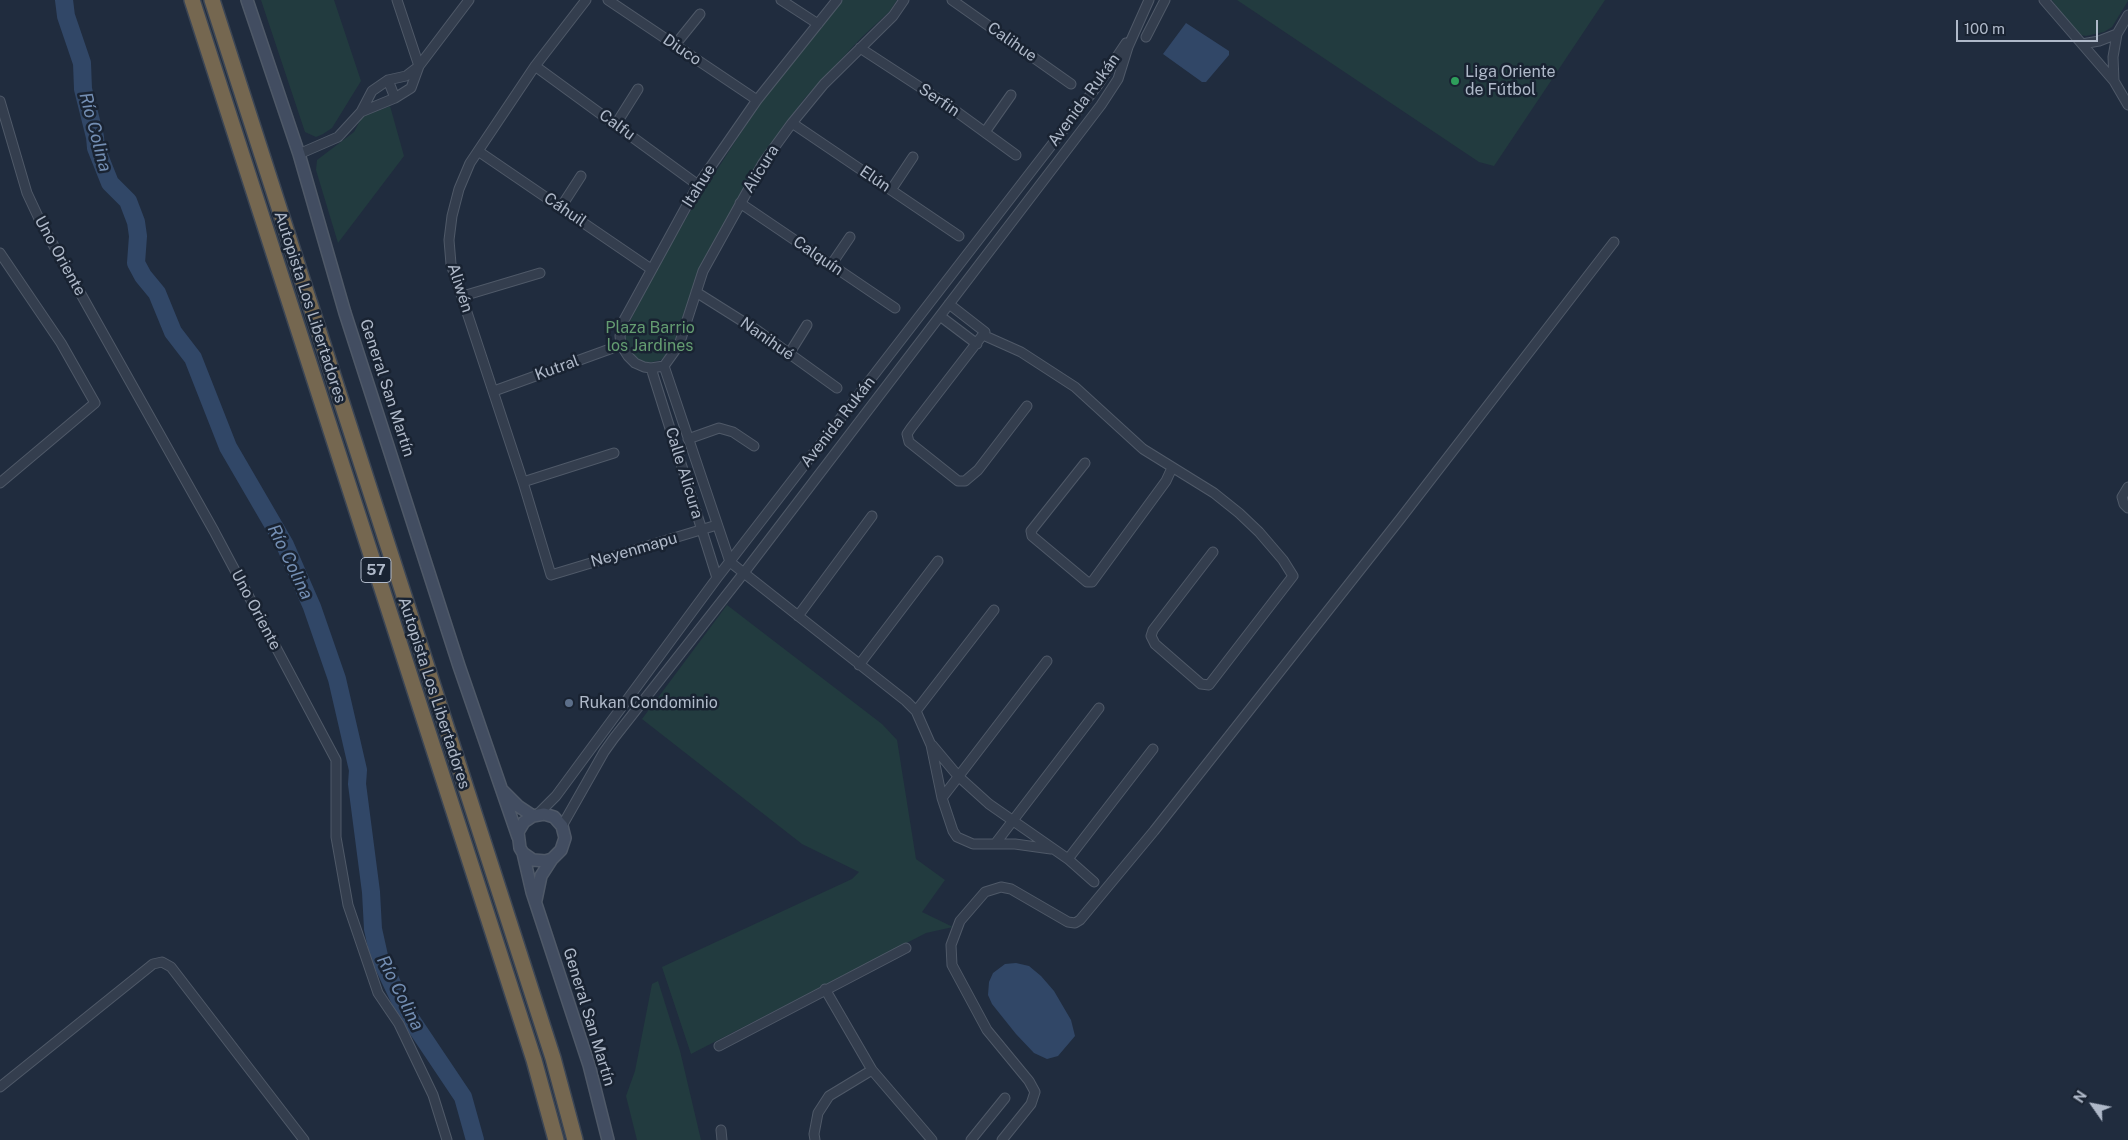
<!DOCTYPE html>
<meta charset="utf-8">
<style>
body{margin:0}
#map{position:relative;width:2128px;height:1140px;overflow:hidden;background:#202c3e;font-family:"Public Sans",sans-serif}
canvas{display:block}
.north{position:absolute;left:2068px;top:1080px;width:50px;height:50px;-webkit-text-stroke:4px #192332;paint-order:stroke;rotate:303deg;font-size:14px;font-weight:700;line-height:20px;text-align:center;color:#afb9c9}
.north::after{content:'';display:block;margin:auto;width:18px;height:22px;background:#afb9c9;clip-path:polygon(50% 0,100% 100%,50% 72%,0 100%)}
.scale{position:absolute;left:1956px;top:20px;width:142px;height:22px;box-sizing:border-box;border:2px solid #afb9c9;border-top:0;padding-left:6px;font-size:15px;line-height:18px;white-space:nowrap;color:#afb9c9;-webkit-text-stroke:4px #192332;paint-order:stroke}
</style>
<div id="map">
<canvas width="2128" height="1140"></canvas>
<div class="north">N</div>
<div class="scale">100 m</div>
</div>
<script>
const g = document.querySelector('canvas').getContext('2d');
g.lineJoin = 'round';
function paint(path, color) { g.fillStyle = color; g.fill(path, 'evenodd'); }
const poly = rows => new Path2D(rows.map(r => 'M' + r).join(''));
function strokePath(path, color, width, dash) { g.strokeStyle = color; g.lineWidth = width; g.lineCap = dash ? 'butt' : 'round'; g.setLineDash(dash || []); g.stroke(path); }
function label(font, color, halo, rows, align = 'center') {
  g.font = font + ' "Public Sans",sans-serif'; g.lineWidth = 5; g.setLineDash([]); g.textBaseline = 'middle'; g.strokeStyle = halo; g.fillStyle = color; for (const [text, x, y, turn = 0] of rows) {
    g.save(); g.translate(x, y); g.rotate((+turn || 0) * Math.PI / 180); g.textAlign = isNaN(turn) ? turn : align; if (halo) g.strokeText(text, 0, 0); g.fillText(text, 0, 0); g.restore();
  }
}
paint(poly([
 [261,0,334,0,361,81,332,128,323,134,316,137,305,132],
 [837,0,897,0,890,11,862,37,804,99,757,165,700,270,673,347,661,360,648,363,636,360,625,347,623,335,657,268,691,210,742,131,799,47],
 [1237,0,1605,0,1494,166,1479,162],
 [2052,0,2128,0,2128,1,2112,27,2104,32,2086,36,2076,34],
 [390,106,404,156,338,243,316,170,317,160,354,132,362,117],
 [727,605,882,724,897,740,916,859,945,880,922,912,953,927,926,933,691,1054,662,967,852,879,859,872,802,844,642,719],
 [658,981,680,1051,701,1140,637,1140,626,1096,635,1071,652,984]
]), '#223b3f');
paint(poly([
 [1186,23,1229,51,1229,55,1206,82,1202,82,1163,54],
 [1016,963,1029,966,1041,976,1054,991,1071,1020,1075,1036,1058,1056,1047,1059,1034,1053,1016,1034,992,1004,988,995,989,982,993,973,1005,964]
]), '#314767');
strokePath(poly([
 [64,0,66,16,82,63,83,89,95,137,96,148,110,183,128,201,136,222,138,236,136,263,143,276,157,293,173,332,193,358,228,447,285,545,312,607,337,679,358,770,357,784,371,892,373,929,379,956,404,1009,463,1097,475,1140]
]), '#314767', 18);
const street = poly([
 [586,0,535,66,470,163,459,189,452,216,449,240,451,264,523,482,551,575,717,525],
 [608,0,757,100],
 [781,0,818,24],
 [952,0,1071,84],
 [2044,0,2114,81,2128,105],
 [1146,37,1165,0],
 [2082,44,2099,41,2117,34],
 [675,45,700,14],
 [860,48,946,104,1016,155],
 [535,66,698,185],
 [388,80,395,98],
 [2114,81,2113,57,2117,34,2128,15],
 [0,101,27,193,41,223,214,531,336,760,336,837,348,905,378,993,399,1024,433,1095,447,1140],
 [361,112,395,98,411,88,419,66,397,0],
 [792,123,959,236],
 [616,124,638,89],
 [985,132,1011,95],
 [478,151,651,269],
 [299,154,338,137,361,112,372,91,388,80,406,76,419,66,469,0],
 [891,190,913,157],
 [740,203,895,308],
 [561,207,581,176],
 [0,253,61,343,95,403,0,483],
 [831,265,850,237],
 [696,292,758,331,837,388],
 [463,296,540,273],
 [949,304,985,332,911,428,907,434,909,442,958,481,965,481,978,470,1027,406],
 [940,316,977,344],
 [983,335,1021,352,1075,387,1143,449,1214,493,1239,513,1259,532,1283,560,1293,576,1209,685,1201,684,1155,644,1151,636,1153,630,1213,552],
 [789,354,807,325],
 [664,366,730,562,906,701,916,711,931,745,942,798,953,831,957,837,973,844,1015,844,1051,849],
 [664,366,651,368,644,367,635,363,628,356,621,345,620,336,623,322,698,185,757,100,837,0],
 [664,366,679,345,703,271,763,163,792,123,824,84,893,16,904,0],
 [651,368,717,578],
 [494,391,621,345],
 [688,439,719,428,733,432,754,446],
 [1085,463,1031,531,1032,536,1087,582,1092,582,1166,481,1172,468],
 [523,482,614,453],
 [2128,487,2122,497,2124,504,2128,508],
 [798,616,872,516],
 [859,665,938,561],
 [916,711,994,610],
 [932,745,958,776,989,804,1068,859,1094,882],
 [942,798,1047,661],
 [538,814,556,796,717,578,1098,85,1126,43],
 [562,826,604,752,614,738,743,574,1101,105,1118,79,1128,47,1149,0],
 [995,844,1099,708],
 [1068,859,1153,749],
 [825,989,872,1070,932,1140],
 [719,1046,906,948],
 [0,1087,153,964,162,962,171,967,304,1140],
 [721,1130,722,1140],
 [815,1140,814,1134,818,1113,829,1096,872,1070],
 [971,1140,1005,1098],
 [1002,1140,1031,1104,1035,1092,1029,1081,987,1030,952,965,951,945,960,921,985,892,1001,887,1011,889,1068,922,1075,923,1080,920,1154,831,1401,518,1614,242]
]);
const secondary = poly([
 [247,0,299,154,345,313,459,666,518,837],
 [503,791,518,806,533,816],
 [523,853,532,892,589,1065,608,1140],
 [536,900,541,876,552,859,561,850,565,838,562,826,554,817,544,814,533,816,524,822,518,832,520,848,523,853,533,860,546,861,552,859]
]);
const highway = poly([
 [192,0,534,1060,556,1140],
 [212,0,553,1058,575,1140]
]);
strokePath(street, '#4f5968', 11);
strokePath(secondary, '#4f5968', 14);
strokePath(highway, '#3c4655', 18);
strokePath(street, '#343e4e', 9);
strokePath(secondary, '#424d61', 11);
strokePath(highway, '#756750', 15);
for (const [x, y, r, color] of [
 [1455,81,5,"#2e9e5b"],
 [569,703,5,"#5c6f8a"]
]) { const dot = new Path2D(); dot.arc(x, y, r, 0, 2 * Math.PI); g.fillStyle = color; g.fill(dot); strokePath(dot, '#192332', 2); }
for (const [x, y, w] of [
 [376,570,30]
]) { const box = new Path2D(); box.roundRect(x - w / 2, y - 12.5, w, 25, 4); g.fillStyle = '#192332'; g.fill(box); strokePath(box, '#afb9c9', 1); }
label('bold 15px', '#afb9c9', null, [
 ["57",376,570]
]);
label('16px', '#afb9c9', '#192332', [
 ["Calihue",1012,42,35],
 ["Diuco",682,50,34],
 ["Serfin",939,100,34],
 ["Avenida Rukán",1084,100,-54],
 ["Calfu",617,125,36],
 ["Alicura",761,169,-58],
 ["Elún",875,179,34],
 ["Itahue",699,186,-58],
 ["Cáhuil",565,210,34],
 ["Uno Oriente",60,256,61],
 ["Calquín",818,256,34],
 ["Aliwén",460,288,72],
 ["Autopista Los Libertadores",310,307,72],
 ["Nanihué",767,339,35],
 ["Kutral",557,368,-20],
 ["General San Martín",387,388,72],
 ["Avenida Rukán",838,422,-52],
 ["Calle Alicura",684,473,73],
 ["Neyenmapu",634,550,-16],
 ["Uno Oriente",256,610,62],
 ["Autopista Los Libertadores",434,693,72],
 ["General San Martín",589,1017,73]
]);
label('16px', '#afb9c9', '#192332', [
 ["Liga Oriente",1465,72],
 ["de Fútbol",1465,90],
 ["Rukan Condominio",579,703]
], 'left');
label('16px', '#649d71', '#192332', [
 ["Plaza Barrio",650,328],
 ["los Jardines",650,346]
]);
label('italic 18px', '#748fb4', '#192332', [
 ["Río Colina",95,132,75],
 ["Río Colina",290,562,64],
 ["Río Colina",400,993,63]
]);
</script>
